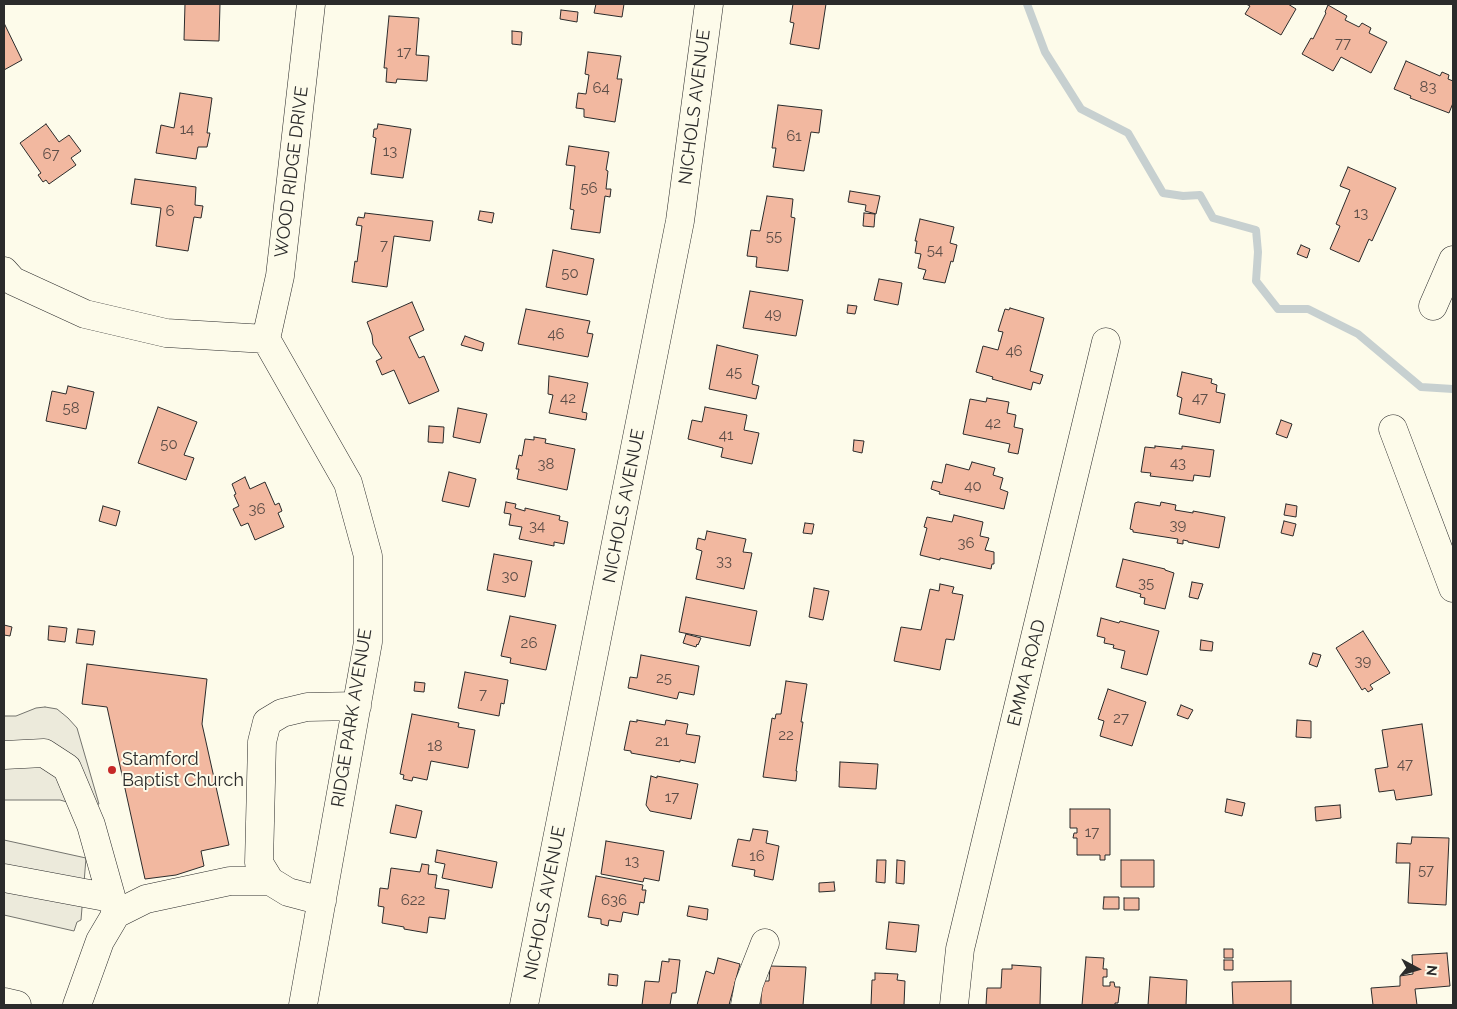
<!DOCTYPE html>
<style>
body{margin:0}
#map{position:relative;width:1457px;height:1009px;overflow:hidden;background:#fdfbea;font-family:Raleway,sans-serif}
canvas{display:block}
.frame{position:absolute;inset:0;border:5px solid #2b2b2b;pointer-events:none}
.north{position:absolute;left:1392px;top:944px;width:50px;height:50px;-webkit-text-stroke:4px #fdfbea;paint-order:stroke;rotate:96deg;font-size:14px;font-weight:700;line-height:20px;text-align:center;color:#2b2b2b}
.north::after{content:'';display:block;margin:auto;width:18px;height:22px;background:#2b2b2b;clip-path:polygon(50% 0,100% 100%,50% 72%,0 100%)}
</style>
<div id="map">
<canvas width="1457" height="1009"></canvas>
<div class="frame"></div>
<div class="north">N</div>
</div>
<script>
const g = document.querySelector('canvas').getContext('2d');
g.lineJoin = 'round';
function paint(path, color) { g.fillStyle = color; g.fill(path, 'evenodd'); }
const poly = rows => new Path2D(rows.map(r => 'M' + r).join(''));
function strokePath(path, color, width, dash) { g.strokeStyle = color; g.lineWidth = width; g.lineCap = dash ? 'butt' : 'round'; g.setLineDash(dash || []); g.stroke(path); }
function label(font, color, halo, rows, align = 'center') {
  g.font = font + ' Raleway,sans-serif'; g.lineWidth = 4; g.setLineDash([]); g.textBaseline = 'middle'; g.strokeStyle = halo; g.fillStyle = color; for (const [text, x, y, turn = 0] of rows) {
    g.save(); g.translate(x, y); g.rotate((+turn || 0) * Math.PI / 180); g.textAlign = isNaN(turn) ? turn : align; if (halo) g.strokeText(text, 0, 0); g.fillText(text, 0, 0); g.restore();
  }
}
const parking = poly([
 [45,707,57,709,68,718,77,728,99,804,77,813,67,802,60,800,4,800,4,716,16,716,36,708,45,707],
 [4,840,86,858,81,920,77,922,74,931,4,915,4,840]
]);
paint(parking, '#eceadb');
strokePath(parking, '#74746e', 1);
strokePath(poly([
 [1027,4,1045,52,1081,109,1128,133,1163,193,1183,196,1200,195,1213,218,1256,230,1258,252,1256,281,1278,309,1308,309,1358,334,1421,387,1453,389]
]), '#c7d0d0', 8);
const building = poly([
 [185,4,220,4,219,41,184,40,185,4],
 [596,4,624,4,622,17,594,13,596,4],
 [793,4,826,4,819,49,790,44,794,23,790,22,793,4],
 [1246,4,1288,4,1296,9,1281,35,1245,14,1250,6,1246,4],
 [1328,5,1347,16,1345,20,1359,27,1362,23,1371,28,1369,33,1387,42,1371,73,1341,57,1333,71,1302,54,1311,38,1313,39,1326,13,1325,12,1328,5],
 [561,10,578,12,577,22,560,19,561,10],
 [389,16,419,18,416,55,429,56,427,81,397,79,396,83,386,82,387,68,384,68,389,16],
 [4,23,22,60,4,70,4,23],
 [512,31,522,32,521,45,512,44,512,31],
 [588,52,621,56,617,79,622,79,615,122,584,117,584,109,576,108,578,93,586,94,589,75,585,74,588,52],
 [1406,61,1440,76,1442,72,1449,75,1448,79,1453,81,1453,103,1449,113,1410,98,1411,96,1394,89,1406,61],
 [180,93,212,98,207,133,210,133,207,147,198,147,196,159,156,153,161,125,174,128,180,93],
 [778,105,822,110,819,133,811,132,804,171,773,167,776,148,772,148,778,105],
 [46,124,59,142,69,135,81,151,71,158,76,165,49,184,46,180,43,182,38,175,41,173,20,143,46,124],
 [378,124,411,129,403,178,371,174,376,138,373,137,374,129,377,129,378,124],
 [569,146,609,152,606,170,608,171,606,189,611,189,610,197,605,196,600,233,571,229,574,210,570,209,575,166,566,165,569,146],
 [1348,167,1396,188,1372,241,1369,239,1359,262,1330,249,1340,226,1336,224,1350,190,1340,186,1348,167],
 [135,179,196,187,195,205,203,206,201,218,194,217,188,251,156,246,161,208,131,204,135,179],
 [850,191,880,196,876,214,865,211,866,205,848,202,850,191],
 [767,196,793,199,791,217,795,218,788,271,756,267,757,257,747,256,751,230,760,231,767,196],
 [480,211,494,213,492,223,478,220,480,211],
 [365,213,433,221,430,241,394,236,387,287,352,282,355,261,357,262,362,226,356,225,358,217,364,218,365,213],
 [864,213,875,214,874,227,863,226,864,213],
 [920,219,954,227,950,243,957,245,953,262,951,261,945,283,923,279,926,270,918,268,921,254,915,253,917,241,915,241,920,219],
 [1301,245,1310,249,1307,258,1297,254,1301,245],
 [553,250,594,259,587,295,546,287,553,250],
 [879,279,902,283,898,305,874,300,879,279],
 [750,291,803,300,796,336,743,328,750,291],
 [412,302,424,330,409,337,419,358,424,356,439,391,409,404,394,370,382,375,376,361,382,358,373,344,372,335,367,322,412,302],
 [848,305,857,306,855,314,847,313,848,305],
 [1010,308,1044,318,1030,371,1043,375,1040,384,1033,382,1031,390,992,379,993,377,976,372,983,346,998,350,1003,332,998,331,1005,309,1009,310,1010,308],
 [526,309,590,321,587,333,593,334,588,357,518,344,526,309],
 [465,336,484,343,482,351,461,345,465,336],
 [717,345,758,355,752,384,759,386,756,399,709,389,717,345],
 [1182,372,1212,379,1211,383,1217,385,1216,392,1225,394,1220,423,1179,414,1182,398,1177,396,1182,372],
 [549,376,588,383,582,412,587,413,586,420,549,413,553,395,548,394,549,376],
 [68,386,94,392,86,429,46,421,52,391,66,394,68,386],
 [987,398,1009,402,1007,413,1016,415,1014,427,1023,429,1018,454,1008,452,1010,444,963,434,970,399,986,402,987,398],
 [158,407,197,422,184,455,194,458,186,480,138,463,158,407],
 [705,407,747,415,744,430,759,433,752,464,721,457,723,448,688,439,692,420,702,422,705,407],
 [458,408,487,414,480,443,453,437,458,408],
 [1281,420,1292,424,1287,438,1276,434,1281,420],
 [429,426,444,427,443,443,428,442,429,426],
 [534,437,546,439,545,443,575,449,567,490,517,479,519,469,516,469,519,455,522,456,525,439,534,440,534,437],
 [854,440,864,441,862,453,853,451,854,440],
 [1155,446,1182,449,1182,446,1214,450,1210,477,1194,475,1193,481,1150,476,1151,473,1141,472,1145,447,1155,448,1155,446],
 [972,462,995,468,993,475,1003,478,1000,489,1008,492,1004,509,939,494,940,492,931,489,933,481,942,483,946,464,969,470,972,462],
 [449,472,476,479,469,507,442,501,449,472],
 [245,477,250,489,265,482,275,505,279,503,282,511,278,513,284,527,255,540,248,523,241,526,233,509,239,506,234,495,236,494,232,484,245,477],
 [506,502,516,504,515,508,525,511,525,508,560,516,559,520,568,522,564,544,554,542,554,546,519,539,522,527,509,525,511,514,504,513,506,502],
 [1138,502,1160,506,1161,502,1176,505,1175,510,1193,513,1193,511,1225,517,1219,548,1188,542,1188,541,1183,540,1183,544,1177,543,1178,539,1133,532,1133,530,1130,529,1135,503,1138,502],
 [1286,504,1297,506,1296,517,1284,515,1286,504],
 [103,506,120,511,116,526,99,521,103,506],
 [954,515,983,522,980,536,989,538,985,550,994,552,994,564,992,564,991,569,940,558,940,560,920,555,927,528,924,527,927,517,952,522,954,515],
 [1284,521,1296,524,1293,536,1281,533,1284,521],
 [805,523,814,524,812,534,803,533,805,523],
 [707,531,746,539,743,552,752,553,744,589,696,579,702,551,696,549,698,538,705,540,707,531],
 [494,554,532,561,525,597,487,590,494,554],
 [1123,559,1165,569,1165,570,1174,573,1165,609,1144,604,1145,598,1140,597,1141,594,1116,587,1123,559],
 [1192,582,1203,584,1198,599,1189,597,1192,582],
 [940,584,954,587,952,593,963,595,954,640,946,639,940,670,894,661,901,627,921,630,930,589,939,591,940,584],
 [814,588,829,591,823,620,809,617,814,588],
 [686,597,757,611,750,646,679,632,686,597],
 [510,616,556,625,546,670,510,663,511,658,501,656,510,616],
 [1101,618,1119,623,1120,621,1159,631,1147,675,1121,668,1125,651,1113,648,1114,645,1104,643,1105,638,1097,636,1101,618],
 [4,625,12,627,10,636,4,635,4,625],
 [49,626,67,628,65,642,48,640,49,626],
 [78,629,95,631,93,645,76,643,78,629],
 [1363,631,1390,673,1370,685,1373,689,1368,692,1365,688,1362,690,1336,648,1363,631],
 [686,634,701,638,698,645,697,644,696,647,683,643,686,634],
 [1201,640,1213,642,1212,651,1200,650,1201,640],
 [1313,653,1321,655,1317,667,1309,664,1313,653],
 [641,655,699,666,694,695,679,692,677,699,628,688,630,677,637,678,641,655],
 [87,664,207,679,202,724,229,845,201,851,204,866,176,875,145,879,107,707,82,704,87,664],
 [465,672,508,680,504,704,501,703,499,716,458,708,465,672],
 [786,681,807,684,801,722,803,722,796,771,797,771,796,781,763,777,772,718,775,719,776,714,781,714,786,681],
 [415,682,425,683,424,692,414,691,415,682],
 [1108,689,1146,702,1132,746,1100,736,1104,721,1098,719,1108,689],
 [1181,705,1193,710,1188,719,1177,715,1181,705],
 [412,714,459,723,458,727,475,730,468,768,431,761,427,780,413,777,412,781,403,779,404,775,400,774,412,714],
 [637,720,665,725,666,720,688,724,686,734,700,736,695,763,680,760,680,762,631,753,631,751,624,750,630,721,637,722,637,720],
 [1297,720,1311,721,1311,738,1296,737,1297,720],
 [1422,724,1432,795,1396,800,1394,790,1379,792,1375,769,1388,767,1382,730,1422,724],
 [840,762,878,764,876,789,839,787,840,762],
 [651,776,657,778,657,776,698,784,691,819,650,811,646,805,651,776],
 [1227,799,1245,803,1242,816,1225,812,1227,799],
 [396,805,422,811,416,838,390,833,396,805],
 [1340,805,1341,818,1316,821,1315,807,1340,805],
 [1070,809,1110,809,1110,855,1105,855,1105,860,1100,860,1100,855,1077,855,1077,838,1073,838,1074,833,1077,833,1077,828,1070,828,1070,809],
 [753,829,768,831,766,843,779,846,773,880,754,876,755,870,732,866,738,839,750,841,753,829],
 [1412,837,1449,838,1446,905,1408,903,1410,863,1396,863,1397,843,1411,844,1412,837],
 [606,841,664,851,659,881,644,878,643,882,601,874,606,841],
 [437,850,497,862,492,888,442,878,445,864,435,862,437,850],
 [877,860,886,860,885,883,876,882,877,860],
 [897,860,905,861,904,884,896,883,897,860],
 [1121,860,1154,860,1154,887,1121,887,1121,860],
 [422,864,429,865,428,874,437,875,435,888,449,890,445,919,429,917,427,933,404,929,404,927,382,923,384,907,378,906,380,888,388,889,391,868,420,872,422,864],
 [596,876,643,885,642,890,646,890,644,903,640,902,638,915,623,912,621,922,609,920,608,926,601,924,601,919,588,917,596,876],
 [834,882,835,891,819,892,819,883,834,882],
 [1104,897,1119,897,1119,909,1103,909,1104,897],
 [1124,898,1139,898,1139,910,1124,910,1124,898],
 [689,906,708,909,707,920,687,916,689,906],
 [889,922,919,925,916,952,886,949,889,922],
 [1224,949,1233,949,1233,958,1224,958,1224,949],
 [1447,953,1450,986,1415,989,1417,1005,1373,1005,1371,988,1400,986,1400,976,1413,974,1412,955,1447,953],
 [1086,957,1104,958,1103,969,1107,969,1107,977,1103,977,1103,986,1110,986,1110,982,1114,982,1115,987,1120,987,1118,1003,1115,1003,1115,1005,1082,1005,1086,957],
 [718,958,740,964,729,1005,697,1005,706,971,714,974,718,958],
 [669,959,680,960,676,993,672,993,670,1005,642,1005,645,981,659,982,662,961,669,962,669,959],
 [1224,960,1233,960,1233,970,1224,970,1224,960],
 [1012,965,1041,967,1040,1005,986,1005,987,988,1001,988,1002,969,1012,969,1012,965],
 [770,966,806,967,803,1005,761,1005,761,994,758,994,763,981,769,981,770,966],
 [875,973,898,974,897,980,905,981,904,1005,871,1005,872,980,875,980,875,973],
 [609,974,618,975,617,986,608,985,609,974],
 [1150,977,1187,980,1186,1005,1148,1005,1150,977],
 [1291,981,1291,1005,1233,1005,1232,982,1291,981]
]);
paint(building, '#f2b8a0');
strokePath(building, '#2b2b2b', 1);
const minor = poly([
 [4,271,13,281,85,314,166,333,266,339],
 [1433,306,1453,260],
 [266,339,348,483,368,556,368,642,303,1005],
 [266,339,280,276,311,4],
 [1393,429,1453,588],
 [4,755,44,753,67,768,91,825,116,914],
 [4,878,111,898],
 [322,901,288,892,270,881,259,863,262,742,267,722,282,713,307,707,357,706],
 [77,1005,100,941,116,914,146,899,230,881,270,881],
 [524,1005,680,221,709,4],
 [745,1005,749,984,765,943],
 [954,1005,960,949,1106,342]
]);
const major = poly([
 [4,1002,17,1005]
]);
strokePath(minor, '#2b2b2b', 29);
strokePath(major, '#2b2b2b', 29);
strokePath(minor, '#fdfbea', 28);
strokePath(major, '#fdfbea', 28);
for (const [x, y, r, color] of [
 [112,770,5,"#c62828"]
]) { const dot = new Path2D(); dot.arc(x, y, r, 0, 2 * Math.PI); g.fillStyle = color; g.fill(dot); strokePath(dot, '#fdfbea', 2); }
label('15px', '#5d4e48', null, [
 ["77",1343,43],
 ["17",404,52],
 ["83",1428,87],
 ["64",601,88],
 ["14",187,129],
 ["61",794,136],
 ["13",390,151],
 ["67",51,154],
 ["56",589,188],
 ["6",170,211],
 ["13",1361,213],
 ["55",774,236],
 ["7",384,245],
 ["54",935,250],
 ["50",570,273],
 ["49",773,314],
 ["46",556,334],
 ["46",1014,351],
 ["45",734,372],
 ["42",568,398],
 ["47",1200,398],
 ["58",71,408],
 ["42",993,423],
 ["41",726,435],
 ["50",169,444],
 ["43",1178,463],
 ["38",546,464],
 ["40",973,486],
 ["36",257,509],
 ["39",1178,525],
 ["34",537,526],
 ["36",966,543],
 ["33",724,561],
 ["30",510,576],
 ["35",1146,583],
 ["26",529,643],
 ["39",1363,661],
 ["25",664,678],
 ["7",483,694],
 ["27",1121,718],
 ["22",786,735],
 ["21",662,741],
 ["18",435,746],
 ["47",1405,764],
 ["17",672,797],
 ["17",1092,832],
 ["16",757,856],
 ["13",632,861],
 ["57",1426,870],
 ["622",413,900],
 ["636",614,900]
]);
label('18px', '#2b2b2b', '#fdfbea', [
 ["NICHOLS AVENUE",695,107,-83],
 ["WOOD RIDGE DRIVE",292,172,-83],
 ["NICHOLS AVENUE",624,506,-79],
 ["EMMA ROAD",1027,673,-76],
 ["RIDGE PARK AVENUE",352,718,-81],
 ["NICHOLS AVENUE",545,903,-79]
]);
label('18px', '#2b2b2b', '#fdfbea', [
 ["Stamford",122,760],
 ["Baptist Church",122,781]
], 'left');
</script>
